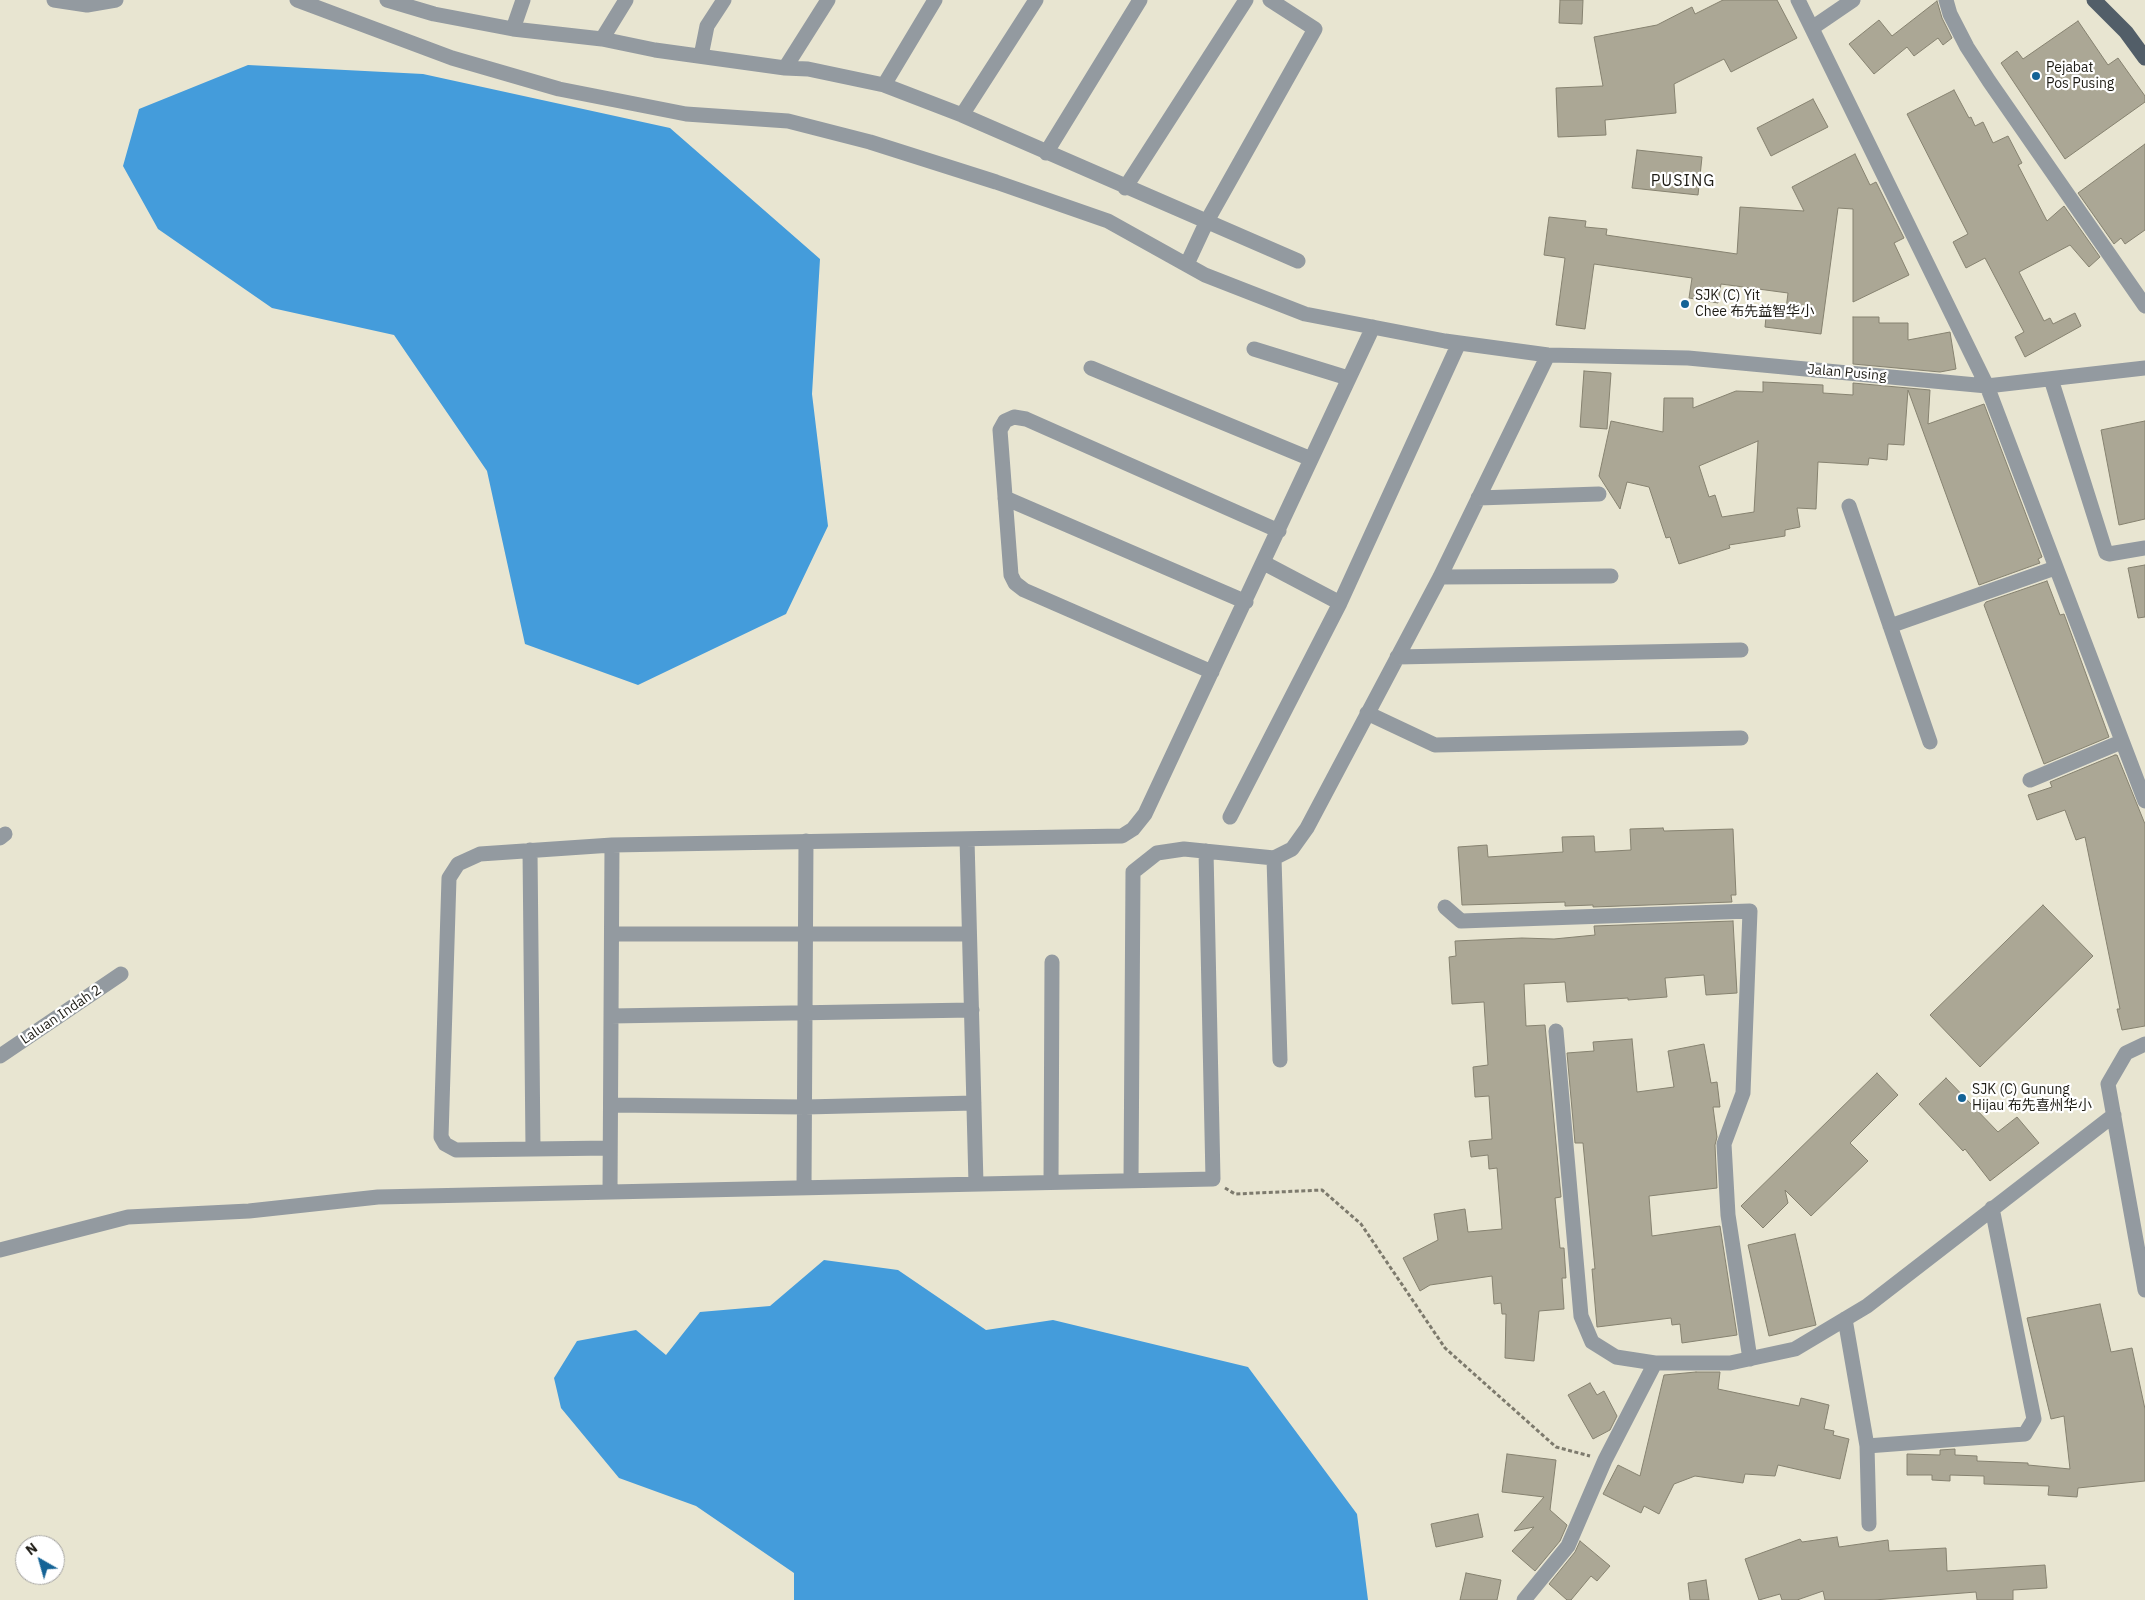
<!DOCTYPE html>
<meta charset="utf-8">
<style>
body{margin:0}
#map{position:relative;width:2145px;height:1600px;overflow:hidden;background:#e8e5d1;font-family:"IBM Plex Sans",sans-serif}
canvas{display:block}
.north{position:absolute;left:15px;top:1535px;width:50px;height:50px;box-sizing:border-box;background:#fff;border:1px solid #a5a4a1;border-radius:50%;rotate:322deg;font-size:14px;font-weight:700;line-height:20px;text-align:center;color:#1e1c15}
.north::after{content:'';display:block;margin:auto;width:18px;height:22px;background:#146396;clip-path:polygon(50% 0,100% 100%,50% 72%,0 100%)}
</style>
<div id="map">
<canvas width="2145" height="1600"></canvas>
<div class="north">N</div>
</div>
<script>
const g = document.querySelector('canvas').getContext('2d');
g.lineJoin = 'round';
function paint(path, color) { g.fillStyle = color; g.fill(path, 'evenodd'); }
const poly = rows => new Path2D(rows.map(r => 'M' + r).join(''));
function strokePath(path, color, width, dash) { g.strokeStyle = color; g.lineWidth = width; g.lineCap = dash ? 'butt' : 'round'; g.setLineDash(dash || []); g.stroke(path); }
function label(font, color, halo, rows, align = 'center') {
  g.font = font + ' "IBM Plex Sans","Noto Sans SC",sans-serif'; g.lineWidth = 4.5; g.setLineDash([]); g.textBaseline = 'middle'; g.strokeStyle = halo; g.fillStyle = color; for (const [text, x, y, turn = 0] of rows) {
    g.save(); g.translate(x, y); g.rotate((+turn || 0) * Math.PI / 180); g.textAlign = isNaN(turn) ? turn : align; if (halo) g.strokeText(text, 0, 0); g.fillText(text, 0, 0); g.restore();
  }
}
paint(poly([
 [248,65,423,74,670,128,820,259,812,394,828,526,786,614,638,685,525,644,487,471,394,335,272,308,158,229,123,166,139,109],
 [824,1260,898,1270,986,1330,1053,1320,1248,1367,1357,1514,1368,1600,794,1600,794,1573,696,1506,619,1478,561,1408,554,1378,577,1341,636,1330,666,1355,700,1312,770,1306]
]), '#449cdb');
const building = poly([
 [1560,0,1583,0,1582,24,1559,23,1560,0],
 [1723,0,1777,0,1797,38,1731,72,1724,59,1674,84,1676,113,1605,120,1606,135,1558,137,1556,88,1603,86,1594,37,1657,25,1692,7,1695,14,1723,0],
 [1937,1,1942,18,1952,38,1943,45,1938,38,1914,56,1907,47,1874,74,1849,44,1879,20,1892,36,1937,1],
 [2078,21,2108,65,2118,58,2145,96,2145,102,2065,159,2001,63,2017,51,2023,59,2078,21],
 [1954,90,1969,118,1971,117,1975,126,1983,122,1993,143,2008,136,2022,163,2018,165,2047,221,2064,206,2100,257,2089,267,2070,245,2019,272,2044,321,2050,318,2053,324,2075,313,2081,326,2025,357,2015,337,2024,332,1985,258,1966,268,1953,242,1968,234,1907,114,1954,90],
 [1813,99,1828,127,1771,156,1757,128,1813,99],
 [2145,144,2145,230,2125,244,2121,238,2114,244,2078,193,2145,144],
 [1637,150,1702,157,1698,195,1632,188,1637,150],
 [1855,154,1870,185,1876,182,1904,238,1894,243,1909,275,1853,302,1853,209,1838,208,1821,334,1765,327,1766,317,1785,317,1788,293,1721,284,1718,303,1689,298,1692,278,1594,264,1585,329,1556,325,1565,258,1544,255,1549,217,1586,221,1585,227,1607,229,1606,235,1737,254,1740,207,1804,211,1792,187,1855,154],
 [1853,317,1879,317,1879,323,1908,323,1908,340,1950,332,1956,369,1940,372,1853,364,1853,317],
 [1584,371,1611,373,1607,429,1580,427,1584,371],
 [1763,382,1823,385,1823,393,1853,395,1853,383,1930,390,1928,424,1984,404,2042,557,2038,559,2040,563,1979,585,1908,390,1904,445,1888,444,1887,460,1869,458,1868,465,1818,462,1816,509,1797,508,1800,527,1785,530,1785,536,1729,545,1730,548,1679,564,1670,537,1666,538,1649,487,1627,482,1620,509,1599,476,1611,421,1663,432,1664,398,1693,398,1693,408,1736,391,1763,392,1763,382],
 [1758,441,1754,512,1722,517,1715,495,1709,497,1699,466,1758,441],
 [2145,421,2145,519,2119,525,2101,430,2145,421],
 [2145,565,2145,617,2138,618,2128,568,2145,565],
 [2047,581,2060,615,2064,614,2109,737,2044,764,1984,605,1986,602,2047,581],
 [2115,755,2117,755,2145,824,2145,1026,2122,1030,2117,1009,2120,1009,2085,837,2076,840,2065,810,2037,820,2028,795,2052,787,2050,782,2115,755],
 [1663,828,1664,831,1733,829,1736,895,1731,895,1732,902,1593,907,1593,905,1565,906,1565,902,1462,905,1458,847,1487,845,1488,857,1563,852,1562,837,1594,836,1595,852,1631,850,1630,829,1663,828],
 [2043,905,2093,956,1980,1067,1930,1015,2043,905],
 [1733,921,1737,993,1706,995,1704,975,1665,978,1667,997,1628,1000,1628,998,1567,1002,1565,982,1524,984,1526,1026,1545,1025,1561,1197,1555,1198,1560,1248,1564,1248,1566,1278,1562,1278,1564,1309,1539,1311,1534,1361,1505,1358,1506,1314,1502,1314,1501,1303,1494,1304,1492,1276,1430,1285,1420,1291,1403,1258,1438,1240,1434,1214,1465,1209,1468,1232,1502,1229,1497,1168,1489,1169,1488,1155,1471,1157,1469,1141,1492,1139,1489,1096,1475,1097,1473,1067,1488,1065,1484,1002,1452,1004,1449,957,1456,956,1455,941,1522,938,1554,939,1595,935,1594,926,1733,921],
 [1632,1039,1637,1092,1674,1087,1668,1051,1704,1044,1711,1083,1717,1082,1720,1107,1713,1107,1717,1137,1715,1145,1717,1188,1649,1196,1652,1236,1720,1226,1737,1335,1682,1343,1680,1324,1672,1325,1671,1318,1597,1327,1592,1269,1595,1269,1583,1143,1575,1143,1567,1053,1594,1051,1593,1042,1632,1039],
 [1877,1073,1898,1095,1850,1143,1868,1161,1811,1216,1785,1190,1788,1203,1763,1228,1741,1206,1877,1073],
 [1946,1078,1998,1132,2017,1117,2039,1143,1990,1181,1965,1149,1963,1151,1919,1104,1946,1078],
 [1795,1234,1816,1325,1769,1336,1748,1245,1795,1234],
 [2100,1304,2111,1352,2132,1348,2145,1409,2145,1481,2078,1488,2077,1497,2048,1495,2049,1486,1984,1484,1984,1476,1950,1475,1950,1481,1932,1480,1932,1475,1907,1475,1907,1454,1940,1455,1940,1450,1955,1449,1955,1455,1977,1456,1977,1461,2028,1463,2028,1465,2070,1469,2064,1416,2051,1419,2027,1318,2100,1304],
 [1696,1372,1720,1372,1718,1389,1799,1406,1801,1398,1829,1405,1824,1429,1834,1431,1833,1435,1849,1439,1840,1479,1778,1465,1775,1476,1745,1474,1743,1483,1695,1476,1674,1484,1659,1514,1644,1506,1641,1513,1603,1494,1618,1465,1640,1476,1664,1375,1696,1372],
 [1590,1383,1597,1395,1604,1391,1617,1416,1610,1430,1593,1439,1568,1395,1590,1383],
 [1507,1454,1556,1460,1550,1510,1567,1525,1560,1541,1535,1571,1512,1551,1534,1527,1514,1531,1544,1497,1502,1492,1507,1454],
 [1478,1514,1483,1537,1436,1547,1431,1524,1478,1514],
 [1837,1537,1839,1547,1888,1540,1889,1551,1946,1548,1947,1571,2045,1565,2047,1588,2013,1590,2013,1600,1977,1600,1976,1592,1874,1600,1825,1600,1823,1591,1797,1600,1782,1600,1780,1594,1759,1600,1745,1559,1800,1539,1802,1542,1837,1537],
 [1580,1541,1610,1566,1597,1581,1591,1576,1571,1600,1567,1600,1549,1584,1575,1552,1580,1541],
 [1466,1573,1501,1580,1497,1600,1460,1600,1466,1573],
 [1706,1580,1709,1600,1690,1600,1688,1583,1706,1580]
]);
paint(building, '#aba795');
strokePath(building, '#868270', 1);
strokePath(poly([
 [1225,1188,1235,1194,1322,1190,1361,1224,1445,1348,1556,1447,1590,1456]
]), '#7d7a6d', 3, [4, 2.5]);
strokePath(poly([
 [54,0,87,5,116,0],
 [297,0,452,58,559,89,686,114,788,121,870,142,996,182,1108,221,1205,275,1305,314,1445,341,1548,355,1688,358,1987,386,2145,368],
 [387,0,434,14,513,29,602,39,655,50,785,68,808,69,884,85,962,115,1298,261],
 [1798,0,1987,386,2145,801],
 [1946,0,1950,14,1967,47,1989,81,2145,306],
 [1812,28,1853,0],
 [513,29,523,0],
 [602,39,626,0],
 [701,56,707,26,724,0],
 [785,68,828,0],
 [884,85,935,0],
 [962,115,1036,0],
 [1046,153,1140,0],
 [1125,188,1246,0],
 [1187,264,1207,221,1315,29,1270,0],
 [1254,349,1348,378],
 [1091,368,1311,459],
 [2051,379,2106,553,2109,554,2145,548],
 [1005,498,1246,602],
 [1478,498,1599,494],
 [1849,506,1930,742],
 [1264,563,1340,603],
 [1440,577,1611,576],
 [1890,626,2055,568],
 [1397,657,1741,650],
 [1212,672,1024,590,1015,583,1011,575,1000,430,1005,421,1014,417,1026,419,1279,531],
 [1367,713,1435,745,1741,738],
 [2030,780,2121,742],
 [1230,817,1340,603,1459,343],
 [0,838,5,834],
 [967,839,976,1184],
 [530,850,533,1149],
 [1274,858,1280,1060],
 [1445,907,1461,921,1750,911,1743,1093,1724,1144,1728,1215,1750,1359],
 [612,934,969,934],
 [611,1016,972,1010],
 [1556,1031,1581,1316,1592,1342,1616,1357,1655,1363,1730,1363,1795,1349,1867,1306,2114,1115],
 [2145,1044,2126,1053,2108,1084,2145,1290],
 [0,1056,121,974],
 [611,1105,805,1107,974,1103],
 [610,1148,456,1150,445,1144,441,1137,449,878,458,864,480,854,612,845,1122,836,1133,829,1145,814,1373,327],
 [1131,1181,1133,872,1157,853,1184,849,1274,858,1292,849,1307,828,1440,577,1548,355],
 [1051,1182,1052,962],
 [804,1188,806,841],
 [610,1192,612,845],
 [0,1250,128,1217,249,1211,378,1197,1213,1179,1206,851],
 [1845,1319,1867,1446,1869,1524],
 [1867,1446,2025,1434,2034,1419,1992,1208],
 [1524,1600,1568,1546,1605,1460,1655,1363]
]), '#939aa0', 15);
strokePath(poly([
 [2094,0,2126,32,2145,58]
]), '#525e68', 15);
for (const [x, y, r, color] of [
 [2036,76,5,"#146396"],
 [1685,304,5,"#146396"],
 [1962,1098,5,"#146396"]
]) { const dot = new Path2D(); dot.arc(x, y, r, 0, 2 * Math.PI); g.fillStyle = color; g.fill(dot); strokePath(dot, '#fff', 2); }
label('14px', '#1e1c15', '#fff', [
 ["Pejabat",2046,68],
 ["Pos Pusing",2046,84],
 ["SJK (C) Yit",1695,296],
 ["Chee 布先益智华小",1695,312],
 ["SJK (C) Gunung",1972,1090],
 ["Hijau 布先喜州华小",1972,1106]
], 'left');
label('14px', '#1e1c15', '#fff', [
 ["Jalan Pusing",1847,373,5],
 ["Laluan Indah 2",61,1015,-34]
]);
g.letterSpacing = '1px';
label('16px', '#1e1c15', '#fff', [
 ["PUSING",1683,181]
]);
g.letterSpacing = '0px';
</script>
